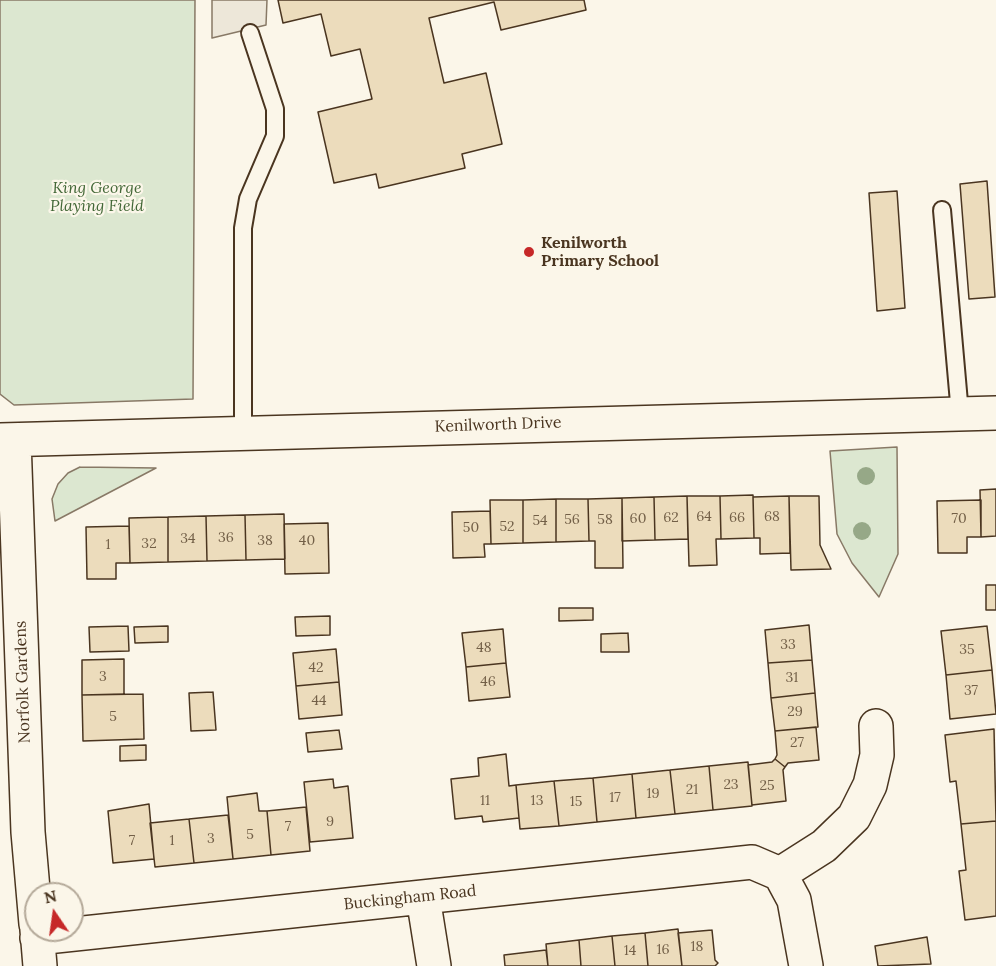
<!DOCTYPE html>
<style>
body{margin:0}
#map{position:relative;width:996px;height:966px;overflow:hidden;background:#fbf6e9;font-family:Lora,serif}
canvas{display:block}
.north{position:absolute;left:24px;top:882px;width:60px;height:60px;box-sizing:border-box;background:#fbf6e9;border:2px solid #b4a999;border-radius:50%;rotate:347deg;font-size:16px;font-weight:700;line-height:24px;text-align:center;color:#4a3520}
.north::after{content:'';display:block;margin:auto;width:21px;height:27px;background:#c62828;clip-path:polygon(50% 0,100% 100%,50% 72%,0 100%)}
</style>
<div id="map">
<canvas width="996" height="966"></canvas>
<div class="north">N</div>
</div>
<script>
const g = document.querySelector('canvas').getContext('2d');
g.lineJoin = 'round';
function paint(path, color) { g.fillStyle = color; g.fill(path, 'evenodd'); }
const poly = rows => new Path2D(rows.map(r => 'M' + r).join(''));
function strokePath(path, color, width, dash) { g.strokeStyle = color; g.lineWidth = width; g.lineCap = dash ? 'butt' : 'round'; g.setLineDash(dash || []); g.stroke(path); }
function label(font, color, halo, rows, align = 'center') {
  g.font = font + ' Lora,serif'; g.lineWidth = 4.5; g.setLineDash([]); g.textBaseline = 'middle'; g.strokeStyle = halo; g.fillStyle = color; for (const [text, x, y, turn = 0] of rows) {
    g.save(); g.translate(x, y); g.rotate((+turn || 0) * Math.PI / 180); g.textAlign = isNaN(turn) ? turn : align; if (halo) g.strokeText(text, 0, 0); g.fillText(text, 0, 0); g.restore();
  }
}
const green = poly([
 [0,0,195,0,193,399,14,405,0,394,0,0],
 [897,447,898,554,879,597,852,563,837,534,830,451,897,447],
 [80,467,156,468,55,521,52,499,58,484,68,473,80,467]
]);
paint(green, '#dce7d0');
strokePath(green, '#887966', 1.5);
const parking = poly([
 [212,0,267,0,266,25,212,38,212,0]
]);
paint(parking, '#ede7d9');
strokePath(parking, '#887966', 1.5);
const building = poly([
 [278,0,584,0,586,10,501,30,494,2,429,18,444,83,486,73,502,144,462,154,465,168,379,188,376,174,334,183,318,112,372,99,360,49,331,56,321,14,283,23,278,0],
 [987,181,995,297,969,299,960,184,987,181],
 [897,191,905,308,877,311,869,193,897,191],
 [996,489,996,536,981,537,980,490,996,489],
 [753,495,754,538,721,539,720,496,753,495],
 [687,496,720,496,721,539,716,539,717,565,689,566,687,496],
 [687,496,688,539,655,540,654,497,687,496],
 [789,496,819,496,820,545,831,569,791,570,789,496],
 [789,496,790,553,760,554,760,538,754,538,753,497,789,496],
 [654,497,655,540,622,541,622,498,654,497],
 [622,498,623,568,595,568,595,541,589,541,588,499,622,498],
 [556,499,556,542,523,543,523,500,556,499],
 [556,499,588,499,589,541,556,542,556,499],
 [490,500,523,500,523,543,491,544,490,500],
 [981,500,981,537,967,537,967,553,938,553,937,501,981,500],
 [490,511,491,544,484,544,485,557,453,558,452,512,490,511],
 [284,514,285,559,246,560,245,515,284,514],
 [245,515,246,560,207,561,206,516,245,515],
 [206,516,207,561,168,562,168,517,206,516],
 [168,517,168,562,130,563,129,518,168,517],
 [328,523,329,573,285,574,284,524,328,523],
 [129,526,130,563,116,563,116,579,87,579,86,527,129,526],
 [986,585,996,585,996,610,986,610,986,585],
 [559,608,593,608,593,620,559,621,559,608],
 [330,616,330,635,296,636,295,617,330,616],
 [809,625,812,660,768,663,765,630,809,625],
 [128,626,129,651,90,652,89,627,128,626],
 [168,626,168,642,135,643,134,627,168,626],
 [987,626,992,670,946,675,941,631,987,626],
 [503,629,506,663,466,667,462,633,503,629],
 [628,633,629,652,601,652,601,634,628,633],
 [336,649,339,682,296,686,293,653,336,649],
 [124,659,124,694,82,695,82,660,124,659],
 [812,660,815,693,771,698,768,663,812,660],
 [506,663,510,697,469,701,466,667,506,663],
 [992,670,996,714,950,719,946,675,992,670],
 [339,682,342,715,299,719,296,686,339,682],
 [213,692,216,730,191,731,189,693,213,692],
 [815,693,818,727,775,731,771,698,815,693],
 [143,694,144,739,83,741,82,695,143,694],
 [816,727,819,760,788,763,785,767,775,759,777,755,775,731,816,727],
 [994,729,996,821,961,824,956,781,950,782,945,735,994,729],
 [339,730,342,749,308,752,306,733,339,730],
 [146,745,146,760,120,761,120,746,146,745],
 [506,754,509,786,516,785,519,818,483,822,482,816,455,819,451,779,479,776,478,758,506,754],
 [775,759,785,767,783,770,786,801,752,805,748,765,772,762,775,759],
 [748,762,752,806,713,810,709,766,748,762],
 [709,766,713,810,675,814,670,770,709,766],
 [670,770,675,814,636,818,632,774,670,770],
 [632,774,636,818,597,822,593,778,632,774],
 [593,778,597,822,559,826,554,781,593,778],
 [333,779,334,788,348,786,353,838,310,842,304,782,333,779],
 [554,781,559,826,520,829,516,785,554,781],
 [257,793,259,811,267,811,271,855,233,859,227,797,257,793],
 [149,804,154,859,113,863,108,811,149,804],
 [306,807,310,851,271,855,267,811,306,807],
 [228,815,233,859,194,863,189,819,228,815],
 [189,819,194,863,155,867,150,823,189,819],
 [996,821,996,916,965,920,959,871,966,870,961,824,996,821],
 [678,929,682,966,648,966,645,933,678,929],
 [712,930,715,960,718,963,715,966,682,966,678,933,712,930],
 [645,933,648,966,615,966,612,936,645,933],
 [612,936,615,966,581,966,579,940,612,936],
 [927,937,931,964,878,966,875,946,927,937],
 [579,940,581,966,548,966,546,944,579,940],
 [546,950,548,966,505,966,504,955,546,950]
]);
paint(building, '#ecdcbc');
strokePath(building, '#4a3520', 1.5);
const service = poly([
 [942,210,960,414],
 [243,432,243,228,248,199,275,136,275,109,250,33]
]);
const minor = poly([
 [0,440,996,413],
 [14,440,28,832,36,924],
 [780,874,824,846,854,817,870,785,877,755,876,726],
 [423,897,434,966],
 [37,930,40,966],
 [37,938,752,862,780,874,794,900,806,966]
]);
strokePath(service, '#4a3520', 20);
strokePath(minor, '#4a3520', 36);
strokePath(service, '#fbf6e9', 16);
strokePath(minor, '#fbf6e9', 33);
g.fillStyle = '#96a887';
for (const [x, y] of [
 [866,476],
 [862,531]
]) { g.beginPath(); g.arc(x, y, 9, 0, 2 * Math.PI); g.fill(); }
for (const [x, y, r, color] of [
 [529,252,6,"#c62828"]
]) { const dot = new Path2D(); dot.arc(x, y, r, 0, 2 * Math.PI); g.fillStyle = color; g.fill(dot); strokePath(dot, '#fbf6e9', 2); }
label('14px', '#725f47', null, [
 ["64",704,517],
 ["68",772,517],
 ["62",671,518],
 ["66",737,518],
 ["60",638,519],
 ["70",959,519],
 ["56",572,520],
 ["58",605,520],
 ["54",540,521],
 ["52",507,527],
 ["50",471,528],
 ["36",226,538],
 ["34",188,539],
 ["38",265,541],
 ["40",307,541],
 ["32",149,544],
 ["1",108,545],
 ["33",788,645],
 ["48",484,648],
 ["35",967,650],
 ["42",316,668],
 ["3",103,677],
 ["31",792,678],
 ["46",488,682],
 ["37",971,691],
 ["44",319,701],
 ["29",795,712],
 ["5",113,717],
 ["27",797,743],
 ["23",731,785],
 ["25",767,786],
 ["21",692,790],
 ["19",653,794],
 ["17",615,798],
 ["11",485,801],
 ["13",537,801],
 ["15",576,802],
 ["9",330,822],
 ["7",288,827],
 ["5",250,835],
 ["3",211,839],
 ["7",132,841],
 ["1",172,841],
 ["18",697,947],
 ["16",663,950],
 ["14",630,951]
]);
label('italic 16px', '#436837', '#fbf6e9', [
 ["King George",97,188],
 ["Playing Field",97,206]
]);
label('bold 16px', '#4a3520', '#fbf6e9', [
 ["Kenilworth",541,243],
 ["Primary School",541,261]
], 'left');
label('16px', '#4a3520', '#fbf6e9', [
 ["Kenilworth Drive",498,425,-2],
 ["Norfolk Gardens",23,682,-92],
 ["Buckingham Road",410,898,-6]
]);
</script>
